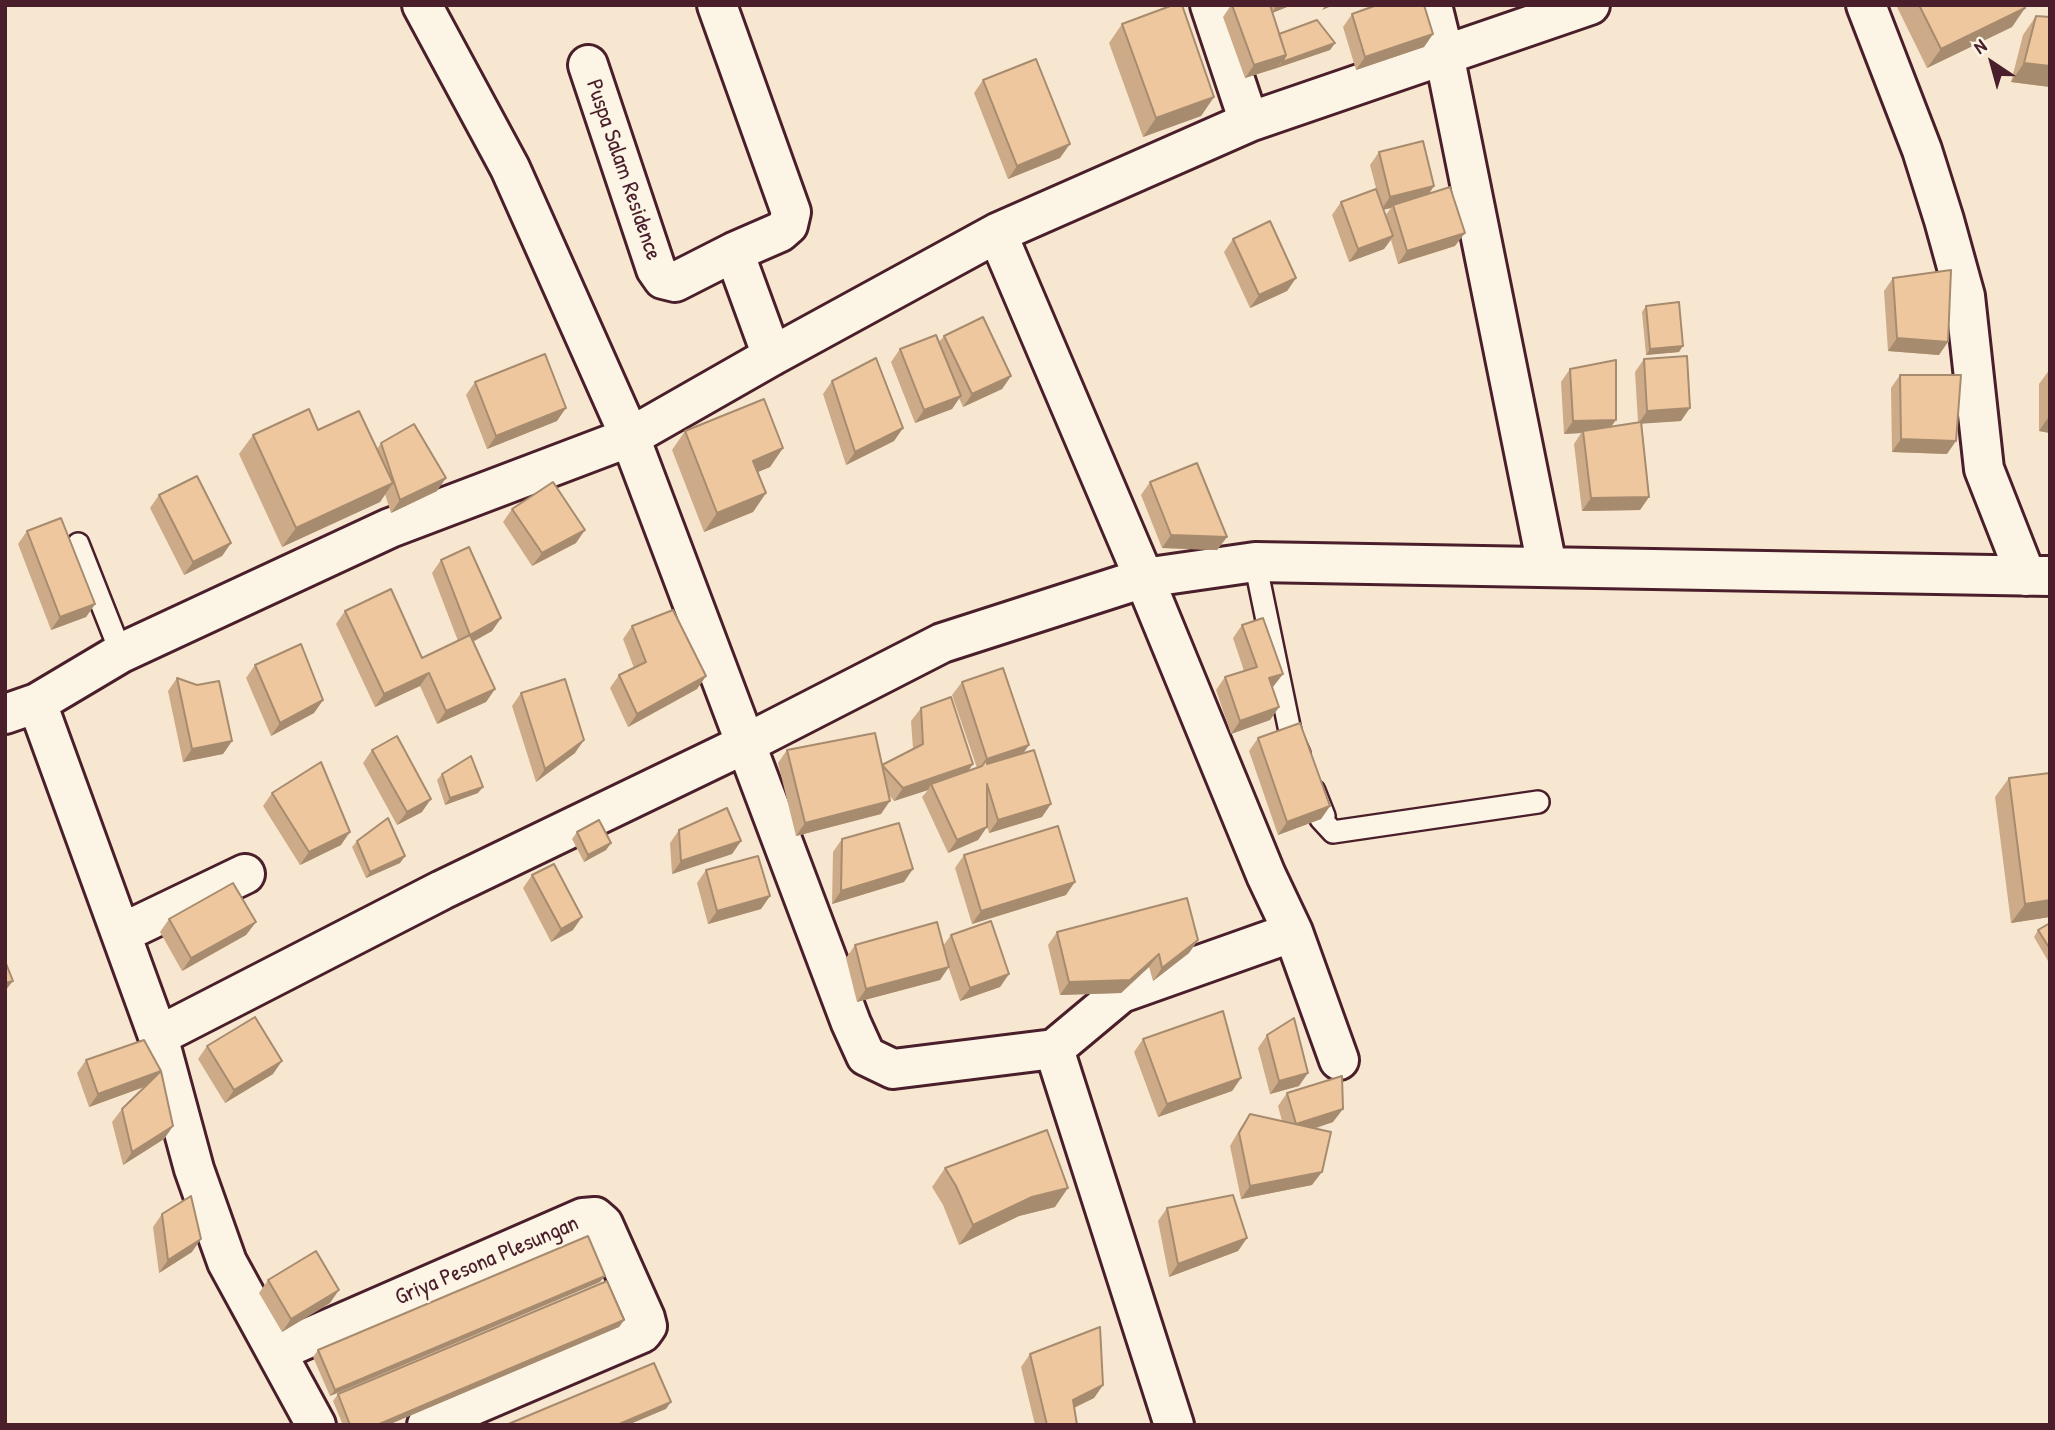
<!DOCTYPE html>
<style>
body{margin:0}
#map{position:relative;width:2055px;height:1430px;overflow:hidden;background:#f8e7d0;font-family:"Patrick Hand",sans-serif}
canvas{display:block}
.frame{position:absolute;inset:0;border:7px solid #4a1f2b;pointer-events:none}
.north{position:absolute;left:1957px;top:28px;width:70px;height:70px;-webkit-text-stroke:5px #fcf5e5;paint-order:stroke;rotate:324deg;font-size:19px;font-weight:700;line-height:28px;text-align:center;color:#4a1f2b}
.north::after{content:'';display:block;margin:auto;width:24px;height:32px;background:#4a1f2b;clip-path:polygon(50% 0,100% 100%,50% 72%,0 100%)}
</style>
<div id="map">
<canvas width="2055" height="1430"></canvas>
<div class="frame"></div>
<div class="north">N</div>
</div>
<script>
const g = document.querySelector('canvas').getContext('2d');
g.lineJoin = 'round';
const poly = rows => new Path2D(rows.map(r => 'M' + r).join(''));
function strokePath(path, color, width, dash) { g.strokeStyle = color; g.lineWidth = width; g.lineCap = dash ? 'butt' : 'round'; g.setLineDash(dash || []); g.stroke(path); }
function paint(path, color) { g.fillStyle = color; g.fill(path, 'evenodd'); }
function label(font, color, halo, rows, align = 'center') {
  g.font = font + ' "Patrick Hand",sans-serif'; g.lineWidth = 5; g.setLineDash([]); g.textBaseline = 'middle'; g.strokeStyle = halo; g.fillStyle = color; for (const [text, x, y, turn = 0] of rows) {
    g.save(); g.translate(x, y); g.rotate((+turn || 0) * Math.PI / 180); g.textAlign = isNaN(turn) ? turn : align; if (halo) g.strokeText(text, 0, 0); g.fillText(text, 0, 0); g.restore();
  }
}
const lane = poly([
 [78,544,121,653],
 [1255,562,1291,736,1299,754],
 [1314,791,1324,816,1321,819,1333,832,1538,802]
]);
const street = poly([
 [422,5,510,168,630,437,851,1023,866,1056,893,1069,1054,1049,1121,993,1293,932,1266,875,1144,578,997,233],
 [717,5,791,212,788,225,780,232,734,252,772,356],
 [1210,5,1249,122],
 [1432,5,1444,54,1547,566],
 [1866,5,1922,150,1944,220,1965,296,1984,469,2026,576],
 [588,65,656,269,663,279,675,282,734,252],
 [37,703,158,1036,194,1169,227,1262,316,1425],
 [5,714,37,703,121,653,390,528,630,437,772,356,997,233,1249,122,1590,5],
 [1293,932,1339,1060],
 [122,933,245,874],
 [158,1036,442,890,745,744,942,643,1144,578,1255,562,2050,576],
 [1054,1049,1174,1425],
 [276,1352,583,1218,595,1217,603,1224,645,1318,647,1326,642,1333,427,1425]
]);
strokePath(lane, '#4a1f2b', 26);
strokePath(street, '#4a1f2b', 44);
strokePath(lane, '#fcf5e5', 21);
strokePath(street, '#fcf5e5', 38);
paint(poly([
 [1231,5,1292,5,1272,13,1279,34,1335,43,1330,50,1245,78,1223,17],
 [1896,5,2024,5,2025,8,2012,27,1927,68],
 [1352,14,1433,34,1424,47,1356,70,1343,27],
 [2036,16,2050,87,2011,82,2023,35],
 [1122,24,1214,97,1201,116,1143,137,1109,43],
 [983,80,1060,158,1008,179,974,93],
 [1379,152,1434,186,1429,194,1455,246,1398,264,1391,240,1384,249,1349,262,1332,215,1341,202,1377,192,1370,165],
 [1391,208,1385,216,1383,210],
 [1233,239,1296,278,1287,291,1250,308,1224,252],
 [1893,278,1939,355,1888,351,1884,291],
 [1646,306,1679,352,1646,355,1642,312],
 [944,336,1011,376,1002,389,963,407,959,398,952,409,915,423,891,362,900,349,939,342],
 [1644,359,1681,421,1642,423,1649,497,1640,510,1582,511,1574,444,1581,433,1564,434,1561,382,1570,369,1616,420,1611,427,1638,422,1635,372],
 [2050,369,2050,433,2039,431,2039,384],
 [1900,375,1947,454,1892,452,1891,388],
 [832,381,903,428,894,441,846,465,823,394],
 [475,382,557,421,487,449,466,395],
 [318,430,377,449,381,443,437,491,391,513,385,494,380,502,282,547,239,454,253,435],
 [685,431,783,448,770,467,757,472,766,493,753,512,704,532,672,450],
 [1150,482,1227,537,1217,550,1162,548,1141,495],
 [159,495,231,543,222,556,184,575,150,508],
 [512,509,576,543,532,566,503,522],
 [27,531,95,604,86,617,51,630,18,544],
 [441,560,501,618,492,631,473,642,495,689,486,702,437,724,420,686,375,707,336,624,345,611,422,658,458,641,432,573],
 [1242,625,1283,674,1272,687,1279,707,1270,720,1231,734,1216,690,1225,677,1244,671,1233,638],
 [632,626,706,676,697,689,628,727,610,688,619,675,634,668,623,639],
 [255,665,323,700,314,713,271,736,246,678],
 [177,678,232,741,223,754,183,762,168,691],
 [962,682,1029,745,1022,754,1042,817,989,833,987,826,978,840,948,853,922,797,928,790,894,801,889,795,881,814,796,836,778,763,787,750,882,765,913,749,911,721,921,708,968,771,977,768,952,695],
 [521,693,575,753,536,782,512,706],
 [1258,738,1330,806,1321,819,1278,835,1249,751],
 [372,750,422,812,397,825,363,763],
 [2050,773,2050,917,2011,923,1995,797,2009,778],
 [442,774,478,793,445,805,437,780],
 [272,793,341,845,300,865,263,806],
 [679,830,741,841,732,854,672,874,670,843],
 [577,832,611,843,606,850,584,862,572,839],
 [842,839,904,882,832,904,833,852],
 [357,841,405,856,400,863,366,878,352,847],
 [964,855,1066,895,972,924,955,868],
 [706,870,770,896,761,909,708,924,697,883],
 [532,875,573,930,551,942,523,888],
 [169,919,256,922,246,935,182,971,160,932],
 [2050,923,2050,960,2048,961,2034,937,2038,930],
 [1057,932,1198,940,1189,953,1153,981,1149,967,1121,993,1060,995,1048,945],
 [951,935,1009,974,1000,987,960,1001,948,966,940,980,857,1002,846,958,855,945,943,946],
 [1267,1035,1299,1086,1270,1094,1258,1048],
 [1143,1039,1241,1078,1232,1091,1158,1117,1134,1052],
 [144,1040,173,1126,164,1139,123,1165,112,1122,122,1109,144,1087,89,1107,77,1073,86,1060],
 [207,1046,273,1074,225,1103,198,1059],
 [1287,1093,1333,1122,1314,1129,1312,1185,1241,1199,1230,1146,1241,1127,1250,1114,1282,1121,1278,1106],
 [945,1168,1055,1207,1019,1216,959,1245,943,1205,932,1187],
 [1167,1208,1247,1238,1238,1251,1169,1277,1158,1221],
 [162,1214,192,1252,159,1273,153,1227],
 [268,1280,330,1303,282,1332,259,1293],
 [600,1282,330,1396,313,1357,318,1350],
 [624,1320,619,1327,388,1425,343,1425,333,1401,338,1394],
 [1030,1354,1103,1385,1094,1398,1074,1408,1077,1425,1035,1425,1021,1367]
]), '#cdab88');
paint(poly([
 [1277,5,1292,5,1272,13],
 [1326,5,1334,5,1322,10],
 [2025,8,2012,27,1927,68,1941,49],
 [1433,34,1424,47,1356,70,1365,57],
 [1335,43,1330,50,1277,68,1282,62],
 [1286,55,1277,68,1245,78,1254,65],
 [2024,63,2050,66,2050,87,2011,82],
 [1214,97,1201,116,1143,137,1156,118],
 [1070,144,1060,158,1008,179,1017,166],
 [1434,186,1425,199,1393,205,1391,208,1381,210,1390,197],
 [1465,233,1455,246,1398,264,1407,251],
 [1393,236,1384,249,1349,262,1358,249],
 [1296,278,1287,291,1250,308,1259,295],
 [1897,338,1948,342,1939,355,1888,351],
 [1683,346,1679,352,1646,355,1650,349],
 [1011,376,1002,389,963,407,972,394],
 [961,396,952,409,915,423,924,410],
 [566,408,557,421,487,449,496,436],
 [1690,408,1681,421,1638,424,1647,411],
 [2050,415,2050,433,2039,431],
 [1616,420,1606,433,1583,431,1581,433,1564,434,1573,421],
 [903,428,894,441,846,465,855,452],
 [1901,439,1956,441,1947,454,1892,452],
 [783,448,770,467,739,480,753,461],
 [446,478,437,491,391,513,400,500],
 [393,483,380,502,282,547,296,528],
 [766,493,753,512,704,532,717,513],
 [1649,497,1640,510,1582,511,1591,498],
 [585,530,576,543,532,566,542,553],
 [1171,535,1227,537,1217,550,1162,548],
 [231,543,222,556,184,575,193,562],
 [95,604,86,617,51,630,60,617],
 [501,618,492,631,461,648,470,635],
 [429,673,420,686,375,707,384,694],
 [1283,674,1273,687,1260,691,1269,678],
 [706,676,697,689,628,727,637,714],
 [495,689,486,702,437,724,446,711],
 [323,700,314,713,271,736,280,723],
 [1279,707,1270,720,1231,734,1240,721],
 [584,740,575,753,536,782,545,769],
 [232,741,223,754,183,762,192,749],
 [1029,745,1020,758,978,772,987,759],
 [973,764,964,777,931,784,928,790,894,801,903,788],
 [483,787,478,793,445,805,450,798],
 [431,799,422,812,397,825,407,812],
 [890,801,881,814,796,836,805,823],
 [1051,804,1042,817,989,833,998,820],
 [1330,806,1321,819,1278,835,1287,822],
 [987,827,978,840,948,853,957,840],
 [350,832,341,845,300,865,309,852],
 [741,841,732,854,672,874,681,861],
 [611,843,606,850,584,862,588,855],
 [405,856,400,863,366,878,370,872],
 [913,869,904,882,832,904,841,891],
 [1075,882,1066,895,972,924,981,911],
 [770,896,761,909,708,924,717,911],
 [2050,900,2050,917,2011,923,2025,904],
 [582,917,573,930,551,942,561,929],
 [256,922,246,935,182,971,191,958],
 [1198,940,1189,953,1153,981,1162,968],
 [1159,954,1149,967,1121,993,1060,995,1069,982],
 [949,967,940,980,857,1002,866,989],
 [1009,974,1000,987,960,1001,970,988],
 [13,981,5,991,5,983],
 [282,1061,273,1074,225,1103,234,1090],
 [161,1071,152,1084,89,1107,98,1094],
 [1308,1073,1299,1086,1270,1094,1279,1081],
 [1241,1078,1232,1091,1158,1117,1167,1104],
 [1343,1109,1333,1122,1287,1137,1296,1124],
 [173,1126,164,1139,123,1165,132,1152],
 [1322,1172,1312,1185,1241,1199,1250,1186],
 [1068,1188,1055,1207,1019,1216,959,1245,973,1225,1032,1197],
 [1247,1238,1238,1251,1169,1277,1178,1264],
 [201,1239,192,1252,159,1273,168,1260],
 [605,1276,600,1282,330,1396,335,1390],
 [339,1290,330,1303,282,1332,291,1319],
 [624,1320,619,1327,388,1425,377,1425],
 [1103,1385,1094,1398,1063,1413,1073,1400],
 [671,1402,666,1409,628,1425,617,1425]
]), '#a78b6f');
const building = poly([
 [1173,5,1182,5,1214,97,1156,118,1122,24,1173,5],
 [1232,5,1270,5,1286,55,1254,65,1232,5],
 [1377,5,1424,5,1433,34,1365,57,1352,14,1377,5],
 [1919,5,2024,5,2025,8,1941,49,1919,5],
 [2036,16,2050,17,2050,66,2024,63,2036,16],
 [1317,20,1335,43,1282,62,1286,55,1279,34,1317,20],
 [1036,59,1070,144,1017,166,983,80,1036,59],
 [1423,141,1434,186,1390,197,1379,152,1423,141],
 [1450,187,1465,233,1407,251,1393,205,1450,187],
 [1376,189,1393,236,1358,249,1341,202,1376,189],
 [1270,221,1296,278,1259,295,1233,239,1270,221],
 [1951,270,1948,342,1897,338,1893,278,1951,270],
 [1679,302,1683,346,1650,349,1646,306,1679,302],
 [983,317,1011,376,972,394,944,336,983,317],
 [936,335,961,396,924,410,900,349,936,335],
 [545,354,566,408,496,436,475,382,545,354],
 [1687,356,1690,408,1647,411,1644,359,1687,356],
 [876,358,903,428,855,452,832,381,876,358],
 [1616,360,1616,420,1573,421,1570,369,1616,360],
 [1900,375,1961,375,1956,441,1901,439,1900,375],
 [764,399,783,448,753,461,766,493,717,513,685,431,764,399],
 [309,409,318,430,359,411,393,483,296,528,253,435,309,409],
 [1641,422,1649,497,1591,498,1583,431,1641,422],
 [414,424,446,478,400,500,381,443,414,424],
 [1197,463,1227,537,1171,535,1150,482,1197,463],
 [197,476,231,543,193,562,159,495,197,476],
 [553,482,585,530,542,553,512,509,553,482],
 [61,518,95,604,60,617,27,531,61,518],
 [469,547,501,618,470,635,441,560,469,547],
 [391,589,422,658,470,635,495,689,446,711,429,673,384,694,345,611,391,589],
 [673,610,706,676,637,714,619,675,646,662,632,626,673,610],
 [1263,618,1283,674,1269,678,1279,707,1240,721,1225,677,1257,667,1242,625,1263,618],
 [301,644,323,700,280,723,255,665,301,644],
 [1003,668,1029,745,987,759,962,682,1003,668],
 [177,678,197,685,219,681,232,741,192,749,177,678],
 [565,679,584,740,545,769,521,693,565,679],
 [951,697,973,764,903,788,882,765,923,744,921,708,951,697],
 [1300,723,1330,806,1287,822,1258,738,1300,723],
 [875,733,890,801,805,823,787,750,875,733],
 [397,736,431,799,407,812,372,750,397,736],
 [1034,750,1051,804,998,820,987,784,987,827,957,840,931,784,982,766,987,759,987,764,1034,750],
 [471,756,483,787,450,798,442,774,471,756],
 [321,762,350,832,309,852,272,793,321,762],
 [2050,773,2050,900,2025,904,2009,778,2050,773],
 [727,808,741,841,681,861,679,830,727,808],
 [388,818,405,856,370,872,357,841,388,818],
 [599,820,611,843,588,855,577,832,599,820],
 [899,823,913,869,841,891,842,839,899,823],
 [1058,826,1075,882,981,911,964,855,1058,826],
 [758,856,770,896,717,911,706,870,758,856],
 [554,864,582,917,561,929,532,875,554,864],
 [233,883,256,922,191,958,169,919,233,883],
 [1187,898,1198,940,1162,968,1159,954,1130,980,1069,982,1057,932,1187,898],
 [991,921,1009,974,970,988,951,935,991,921],
 [937,922,949,967,866,989,855,945,937,922],
 [2050,923,2050,949,2038,930,2050,923],
 [5,961,13,981,5,983,5,961],
 [1223,1011,1241,1078,1167,1104,1143,1039,1223,1011],
 [255,1017,282,1061,234,1090,207,1046,255,1017],
 [1294,1018,1308,1073,1279,1081,1267,1035,1294,1018],
 [144,1040,161,1071,98,1094,86,1060,144,1040],
 [161,1071,173,1126,132,1152,122,1109,161,1071],
 [1342,1076,1343,1109,1296,1124,1287,1093,1342,1076],
 [1250,1114,1331,1132,1322,1172,1250,1186,1239,1133,1250,1114],
 [1047,1130,1068,1188,1032,1197,973,1225,956,1186,945,1168,1047,1130],
 [1233,1195,1247,1238,1178,1264,1167,1208,1233,1195],
 [191,1196,201,1239,168,1260,162,1214,191,1196],
 [588,1236,605,1276,335,1390,318,1350,588,1236],
 [316,1251,339,1290,291,1319,268,1280,316,1251],
 [607,1281,624,1320,377,1425,350,1425,338,1394,607,1281],
 [1100,1327,1103,1385,1073,1400,1077,1425,1047,1425,1030,1354,1100,1327],
 [654,1363,671,1402,617,1425,506,1425,654,1363]
]);
paint(building, '#eec79e');
strokePath(building, '#a78b6f', 2);
label('23px', '#4a1f2b', '#fcf5e5', [
 ["Puspa Salam Residence",623,170,71],
 ["Griya Pesona Plesungan",487,1261,-23]
]);
</script>
